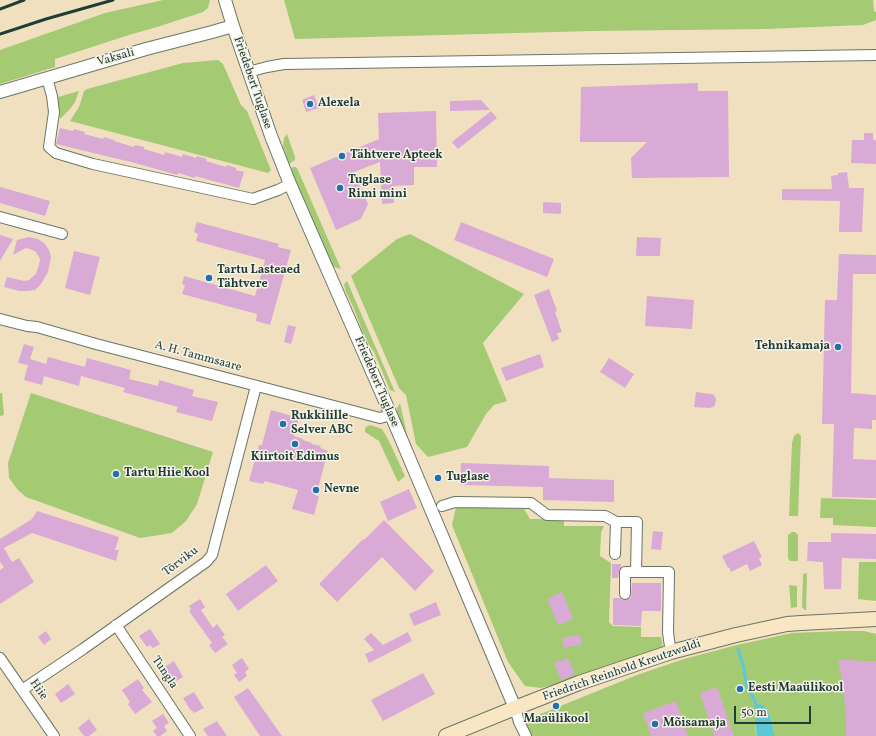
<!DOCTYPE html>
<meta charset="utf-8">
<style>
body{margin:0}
#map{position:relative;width:876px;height:736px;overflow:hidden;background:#f0e0c0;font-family:Vollkorn,serif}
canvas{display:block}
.scale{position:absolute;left:734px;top:706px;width:77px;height:18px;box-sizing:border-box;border:2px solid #1f3d34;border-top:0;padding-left:5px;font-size:12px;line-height:14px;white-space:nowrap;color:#1f3d34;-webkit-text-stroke:3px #f7f3e8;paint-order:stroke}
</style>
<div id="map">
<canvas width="876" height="736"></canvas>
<div class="scale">50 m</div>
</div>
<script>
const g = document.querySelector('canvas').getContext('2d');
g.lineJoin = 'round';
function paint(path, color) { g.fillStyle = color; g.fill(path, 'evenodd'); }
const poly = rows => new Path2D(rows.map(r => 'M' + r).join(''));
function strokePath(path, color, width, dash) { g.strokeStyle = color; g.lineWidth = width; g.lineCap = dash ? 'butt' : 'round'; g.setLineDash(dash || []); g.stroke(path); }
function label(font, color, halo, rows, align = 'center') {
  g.font = font + ' Vollkorn,serif'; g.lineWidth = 3; g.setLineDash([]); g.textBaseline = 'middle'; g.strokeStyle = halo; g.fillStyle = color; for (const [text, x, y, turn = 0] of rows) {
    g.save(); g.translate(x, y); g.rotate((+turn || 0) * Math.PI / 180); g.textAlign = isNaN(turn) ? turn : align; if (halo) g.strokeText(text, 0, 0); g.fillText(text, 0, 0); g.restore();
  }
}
paint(poly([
 [163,0,210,0,208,8,203,12,157,27,129,35,55,59,55,67,0,84,0,50,105,13],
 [284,0,873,0,874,11,876,12,876,20,863,25,767,29,592,31,295,39],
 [218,60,223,64,241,105,247,111,271,170,268,173,70,121,79,107,84,91,87,89,183,63],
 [79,91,75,102,70,109,60,119,58,97],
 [287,134,295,157,295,160,289,164,283,146,284,138],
 [293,167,295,167,297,168,341,269,334,267,331,263,293,176,291,169],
 [410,234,524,294,483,343,507,401,494,405,486,414,467,447,428,457,416,444,406,395,399,388,351,276,397,239],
 [347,281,395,392,390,390,374,352,369,345,362,330,354,309,346,292,344,285,345,283],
 [0,393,2,393,4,415,0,416],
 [31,393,213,452,197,504,186,521,172,533,140,538,26,497,18,490,9,478,8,463],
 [400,403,408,439,397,417,397,408],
 [370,425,382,429,389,441,405,476,398,482,379,441,365,432,365,429,366,427],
 [798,433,801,436,798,516,789,516,792,443,794,436],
 [821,498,876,500,876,527,833,525,833,518,820,518],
 [456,507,524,509,530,519,564,519,564,526,604,526,601,533,600,556,611,563,609,622,613,626,641,627,641,637,661,637,664,653,622,666,541,688,525,686,508,662,452,525],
 [792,532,795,532,798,535,798,561,790,561,788,558,788,535],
 [859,562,876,562,876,601,858,599],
 [807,573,806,610,805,610,802,607,803,574],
 [789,585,797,586,797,607,791,608],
 [842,631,864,631,876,634,876,736,774,736,774,732,771,719,766,708,756,707,755,727,757,736,526,736,519,722,543,713,637,675,684,659,737,645,792,633]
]), '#a4ca74');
paint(poly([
 [758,704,764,706,766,708,771,719,774,732,774,736,757,736,755,722,756,707]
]), '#5cc7d5');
strokePath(poly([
 [738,649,743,665,747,687,755,701,756,707]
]), '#5cc7d5', 3);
paint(poly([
 [698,83,698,91,728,91,729,177,632,178,631,158,647,142,580,142,581,87],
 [314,95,319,108,306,112,302,100],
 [481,100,490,110,450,111,450,101],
 [436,111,437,167,414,167,414,185,393,186,394,203,382,204,380,162,354,172,368,204,361,219,336,230,310,168,379,139,378,113],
 [491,111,497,118,458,149,452,142],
 [60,128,73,131,74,129,85,132,84,134,103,139,104,137,114,140,114,141,134,147,135,145,144,147,144,149,164,155,165,152,182,157,183,154,196,158,197,156,207,159,206,161,226,167,227,165,236,168,236,170,244,172,239,188,195,176,195,178,178,173,177,175,135,163,56,144],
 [864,133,873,133,873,140,876,140,876,164,851,163,852,140,864,140],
 [847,172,849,188,864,188,862,232,839,232,840,201,782,200,782,189,832,189,831,176,838,175,838,173],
 [0,187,50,201,45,216,0,203],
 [543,202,561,203,561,214,543,213],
 [197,222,279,244,278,247,291,250,270,325,256,321,257,314,182,294,185,285,182,284,184,276,255,296,265,260,196,241,198,234,194,232],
 [461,222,554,259,547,277,454,240],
 [0,235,13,239,0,261],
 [29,237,38,239,45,244,49,250,51,257,48,272,41,284,35,290,28,291,19,291,4,287,7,277,24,281,29,280,36,274,39,265,40,259,36,252,30,249,26,248,13,255,17,240],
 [637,237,661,238,660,256,636,256],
 [74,251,100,257,90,295,65,288],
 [839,254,876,255,876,274,853,274,851,393,876,395,876,420,872,420,872,429,854,428,853,459,876,460,876,498,832,497,834,424,822,424,825,300,837,300],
 [549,289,557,311,555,312,562,332,557,333,559,339,552,342,534,295],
 [647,296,694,300,692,329,645,326],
 [288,325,296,327,291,344,284,342],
 [24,344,34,347,30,359,46,364,48,357,85,367,87,358,131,370,129,379,158,386,159,380,194,390,192,396,218,402,212,421,176,412,178,407,123,392,125,388,81,376,79,386,44,376,42,385,24,380,28,365,18,363],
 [540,354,544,367,506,381,501,368],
 [609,358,634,374,625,388,600,372],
 [696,392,710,394,714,395,716,399,715,405,713,407,709,408,694,407],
 [271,410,299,418,294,436,303,439,303,440,312,443,311,444,321,446,320,448,328,451,316,496,319,496,314,515,292,509,298,490,265,481,263,484,249,481,259,445,262,445],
 [461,463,549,466,549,478,614,480,614,502,543,500,543,487,460,485],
 [409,489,417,508,388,521,380,502],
 [37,511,119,537,115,550,119,550,116,561,32,533,4,548,12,562,19,558,34,582,0,604,0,570,4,567,0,562,0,539,32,519],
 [384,520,434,571,415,591,382,557,337,602,319,584,363,539,364,540],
 [653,531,663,532,661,550,651,549],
 [831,533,876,534,876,559,842,558,841,589,824,589,823,562,807,561,808,542,831,542],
 [754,541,762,557,759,558,762,565,750,571,747,564,731,572,729,567,728,568,722,556],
 [612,564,621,564,621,567,619,572,618,578,612,578],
 [266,565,278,581,238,611,226,594],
 [632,583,661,583,661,611,642,611,641,626,613,625,613,598,620,598,622,600,625,600,631,598],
 [562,592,573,619,558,625,547,599],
 [200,599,205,607,201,610,213,628,217,624,225,635,222,637,228,644,215,653,209,645,212,643,189,611,191,610,189,606],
 [436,602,441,615,414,626,409,614],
 [150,629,160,644,153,648,150,645,147,647,139,636],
 [46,631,51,639,44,645,38,637],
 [408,632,412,641,369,663,365,654,374,650,364,639,371,633,383,645],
 [580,635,582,644,564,648,562,638],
 [242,658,249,669,245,672,247,676,239,682,234,675,237,673,232,665],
 [568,658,575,674,561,680,554,663],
 [838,659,860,661,876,661,876,736,846,736,846,720,844,694],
 [174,661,183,677,176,681,174,678,170,680,163,668],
 [423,673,435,694,383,721,371,700],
 [138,679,144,688,142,690,152,702,135,714,128,704,130,702,122,690],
 [68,684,75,694,61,703,55,694],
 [717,687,734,736,714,736,700,693],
 [248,688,282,736,260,736,234,697],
 [194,692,204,708,194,713,192,710,191,711,183,698],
 [676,701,688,736,651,736,643,713],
 [163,714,169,723,164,726,167,731,160,736,157,736,153,731,157,728,152,721],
 [89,719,97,730,89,736,84,736,78,728],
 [217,721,227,736,208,736,203,729]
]), '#d9aad5');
const minor = poly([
 [248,72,267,67,284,64,876,55],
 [47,78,52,96,54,112,49,147,56,153,93,164,253,199,278,190,290,184],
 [0,217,62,234],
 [0,319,27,326,37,327,96,344,380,418,391,415],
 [442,506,455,502,531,503,547,515,605,516,616,522,637,522,636,572,669,572,668,632,669,640,671,652],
 [615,554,616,522],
 [625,594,625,572,636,572],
 [116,625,190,736],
 [0,658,54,736],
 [22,690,83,649,206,562,212,555,256,386],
 [515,708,519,722,526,736]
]);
const tertiary = poly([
 [225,0,233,26,271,136,290,184,391,415,515,708],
 [0,92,146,49,212,32,233,26]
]);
const secondary = poly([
 [446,736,515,708,579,683,671,652,736,635,787,624,801,623,876,619]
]);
strokePath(minor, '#687665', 12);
strokePath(tertiary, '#687665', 14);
strokePath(secondary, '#687665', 16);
strokePath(minor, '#fff', 10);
strokePath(tertiary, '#fff', 12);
strokePath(secondary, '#f9e7c3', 14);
strokePath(poly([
 [0,9,24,0],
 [0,34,46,19,113,0]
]), '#1f3d34', 3);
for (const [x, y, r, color] of [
 [310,104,4,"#1f6fb2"],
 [342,156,4,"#1f6fb2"],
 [340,188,4,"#1f6fb2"],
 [209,278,4,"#1f6fb2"],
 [838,347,4,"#1f6fb2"],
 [283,424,4,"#1f6fb2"],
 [295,444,4,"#1f6fb2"],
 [116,474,4,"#1f6fb2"],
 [438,478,4,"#1f6fb2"],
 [316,490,4,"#1f6fb2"],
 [740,689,4,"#1f6fb2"],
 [556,706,4,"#1f6fb2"],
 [655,724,4,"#1f6fb2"]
]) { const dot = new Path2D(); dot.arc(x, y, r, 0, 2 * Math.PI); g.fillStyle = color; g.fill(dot); strokePath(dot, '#f7f3e8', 1.5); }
label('12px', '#1f3d34', '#f7f3e8', [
 ["Vaksali",116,58,-16],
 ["Friedebert Tuglase",252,83,71],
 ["A. H. Tammsaare",198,357,15],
 ["Friedebert Tuglase",376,382,67],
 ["Tõrviku",181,562,-37],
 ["Friedrich Reinhold Kreutzwaldi",622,671,-19],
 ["Tungla",164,673,56],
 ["Hiie",38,690,55]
]);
label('bold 12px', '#1f3d34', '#f7f3e8', [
 ["Alexela",318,104],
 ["Tähtvere Apteek",350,156],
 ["Tuglase",348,181],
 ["Rimi mini",348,195],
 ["Tartu Lasteaed",217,271],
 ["Tähtvere",217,285],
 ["Tehnikamaja",830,347,"right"],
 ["Rukkilille",291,417],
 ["Selver ABC",291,431],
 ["Kiirtoit Edimus",295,458,"center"],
 ["Tartu Hiie Kool",124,474],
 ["Tuglase",446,478],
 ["Nevne",324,490],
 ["Eesti Maaülikool",748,689],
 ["Maaülikool",556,720,"center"],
 ["Mõisamaja",663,724]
], 'left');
</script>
